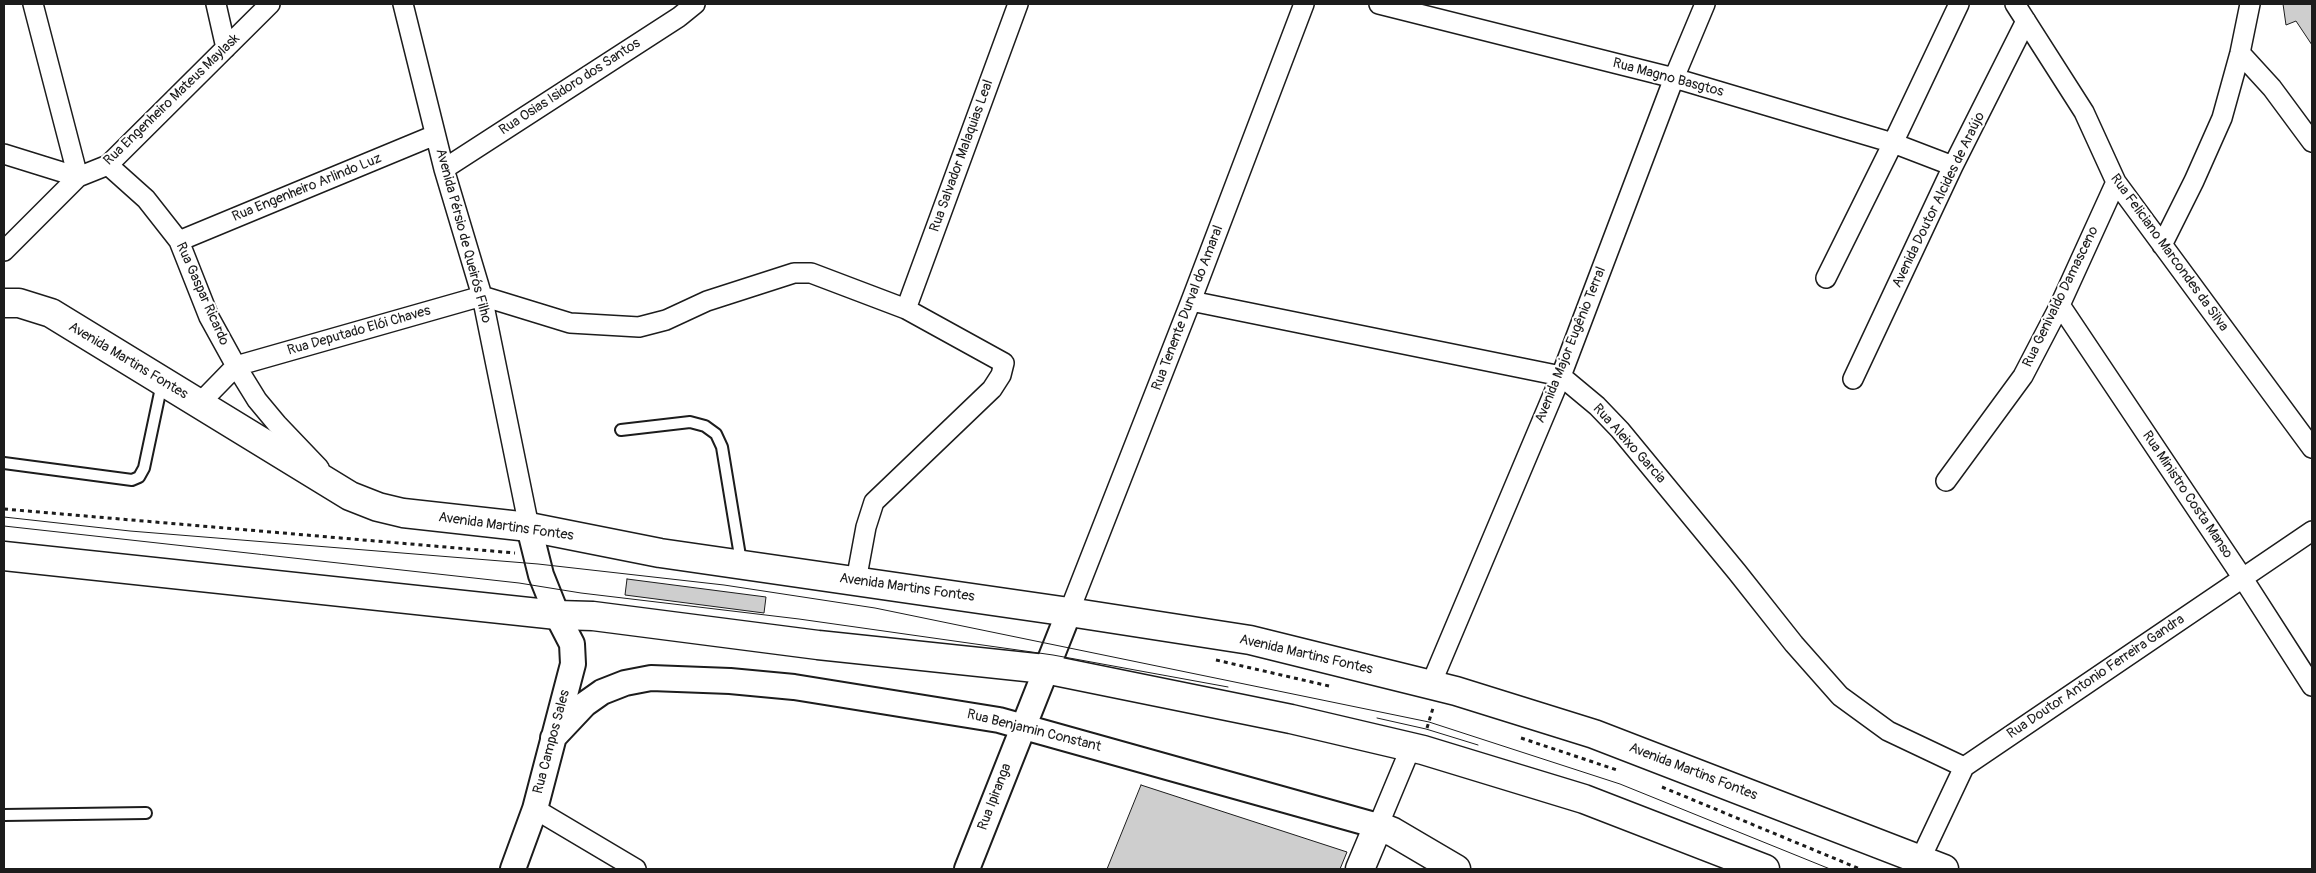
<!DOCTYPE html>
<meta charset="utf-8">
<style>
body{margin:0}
#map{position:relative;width:2316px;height:873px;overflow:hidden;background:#fff;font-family:Pangolin,sans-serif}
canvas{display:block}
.frame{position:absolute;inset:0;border:5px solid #1c1c1c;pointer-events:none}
</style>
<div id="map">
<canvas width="2316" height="873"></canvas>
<div class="frame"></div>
</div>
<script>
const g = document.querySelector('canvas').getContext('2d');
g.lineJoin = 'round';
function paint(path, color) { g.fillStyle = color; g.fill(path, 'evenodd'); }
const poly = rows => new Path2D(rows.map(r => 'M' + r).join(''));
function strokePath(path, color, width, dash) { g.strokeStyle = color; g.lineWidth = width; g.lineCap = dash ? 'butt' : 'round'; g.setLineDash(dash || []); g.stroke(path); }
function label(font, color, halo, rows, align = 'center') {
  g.font = font + ' Pangolin,sans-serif'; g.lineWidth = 4; g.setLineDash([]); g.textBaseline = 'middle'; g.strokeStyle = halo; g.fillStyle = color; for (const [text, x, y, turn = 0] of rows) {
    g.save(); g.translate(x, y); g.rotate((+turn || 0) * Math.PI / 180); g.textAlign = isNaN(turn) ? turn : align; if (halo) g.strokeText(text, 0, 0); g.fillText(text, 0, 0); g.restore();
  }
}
const building = poly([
 [2283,4,2312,4,2312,45,2296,21,2286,25,2283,4],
 [627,579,766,597,764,613,625,595,627,579],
 [1141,785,1347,852,1340,869,1107,869,1141,785]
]);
paint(building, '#cecece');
strokePath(building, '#1c1c1c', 1);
const service = poly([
 [621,430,690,422,705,426,716,434,722,447,741,562],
 [4,463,132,480,139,477,144,468,162,383],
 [4,815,146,813]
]);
const minor = poly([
 [33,4,78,177],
 [216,4,226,48],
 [403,4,444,169,482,296,529,527],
 [1379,4,1674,78,1893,143,1953,166],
 [2015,4,2084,112,2116,182,2312,448],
 [2240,53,2272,88,2312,142],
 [4,154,78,177],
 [108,165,146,199,179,241,209,317,236,366,199,404],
 [444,169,679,17,695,4],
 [179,241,435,135],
 [2162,245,2194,181,2222,118,2240,53,2250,4],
 [4,251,78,177,108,165,270,4],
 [1826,278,1893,143,1959,4],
 [1191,301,1561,376,1597,406,1620,430,1737,572,1794,644,1840,696,1888,731,1964,767],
 [2060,305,2242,577,2312,686],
 [906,309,1018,4],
 [1853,379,1953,166,2026,21],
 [319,468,277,424,257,400,236,366,482,296,570,323,639,327,666,320,707,301,794,273,811,273,906,309,1004,363,1001,375,992,389,874,502,866,527,856,581],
 [1946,481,2023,376,2060,305,2116,182],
 [1069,612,1191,301,1304,4],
 [1431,684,1561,376,1674,78,1705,4],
 [535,809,636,869],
 [1378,826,1411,747],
 [1920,860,1964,767,2312,531]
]);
const tertiary = poly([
 [553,738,585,704,602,692,625,683,651,678,730,681,794,687,999,720,1378,826],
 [513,869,535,809,573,664,572,644,557,615,541,575,529,527],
 [967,869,1069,612]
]);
const secondary = poly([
 [4,303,19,303,51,313,350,496,378,507,403,513,529,527,660,553,1069,612,1250,640,1456,691,1594,734,1944,869],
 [4,556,557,615,593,616,818,645,1045,669,1291,719,1423,750,1584,799,1765,869],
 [1360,869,1378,826,1393,832,1456,869]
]);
strokePath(service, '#1c1c1c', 14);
strokePath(minor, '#1c1c1c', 22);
strokePath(tertiary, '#1c1c1c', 28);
strokePath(secondary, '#1c1c1c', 31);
strokePath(poly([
 [4,509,515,553],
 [1216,660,1329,686],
 [1427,728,1433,708],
 [1521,738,1617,770],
 [1662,787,1860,869]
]), '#1c1c1c', 3, [4, 4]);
strokePath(service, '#fff', 10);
strokePath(minor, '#fff', 19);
strokePath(tertiary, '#fff', 24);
strokePath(secondary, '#fff', 28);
strokePath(poly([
 [4,517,130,531,538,564,724,585,875,608,1429,722,1620,784,1830,869],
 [4,526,519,583,581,593,799,619,1053,655,1228,687],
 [1377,718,1426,729,1478,745]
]), '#1c1c1c', 1);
label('14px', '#1c1c1c', '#fff', [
 ["Rua Magno Basgtos",1668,78,15],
 ["Rua Osias Isidoro dos Santos",570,87,-33],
 ["Rua Engenheiro Mateus Maylask",172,100,-44],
 ["Rua Salvador Malaquias Leal",962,156,-70],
 ["Rua Engenheiro Arlindo Luz",307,188,-22],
 ["Avenida Doutor Alcides de Araújo",1939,200,-64],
 ["Avenida Pérsio de Queirós Filho",463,236,75],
 ["Rua Feliciano Marcondes da Silva",2169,253,54],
 ["Rua Gaspar Ricardo",202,294,66],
 ["Rua Genivaldo Damasceno",2061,297,-64],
 ["Rua Tenente Durval do Amaral",1188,308,-69],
 ["Rua Deputado Elói Chaves",359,331,-16],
 ["Avenida Major Eugênio Terral",1571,345,-68],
 ["Avenida Martins Fontes",128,361,31],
 ["Rua Aleixo Garcia",1629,444,48],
 ["Rua Ministro Costa Manso",2187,495,56],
 ["Avenida Martins Fontes",506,527,8],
 ["Avenida Martins Fontes",907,588,8],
 ["Avenida Martins Fontes",1306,655,13],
 ["Rua Doutor Antonio Ferreira Gandra",2096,677,-34],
 ["Rua Benjamin Constant",1034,731,14],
 ["Rua Campos Sales",552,742,-75],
 ["Avenida Martins Fontes",1693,772,21],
 ["Rua Ipiranga",995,797,-69]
]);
</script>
